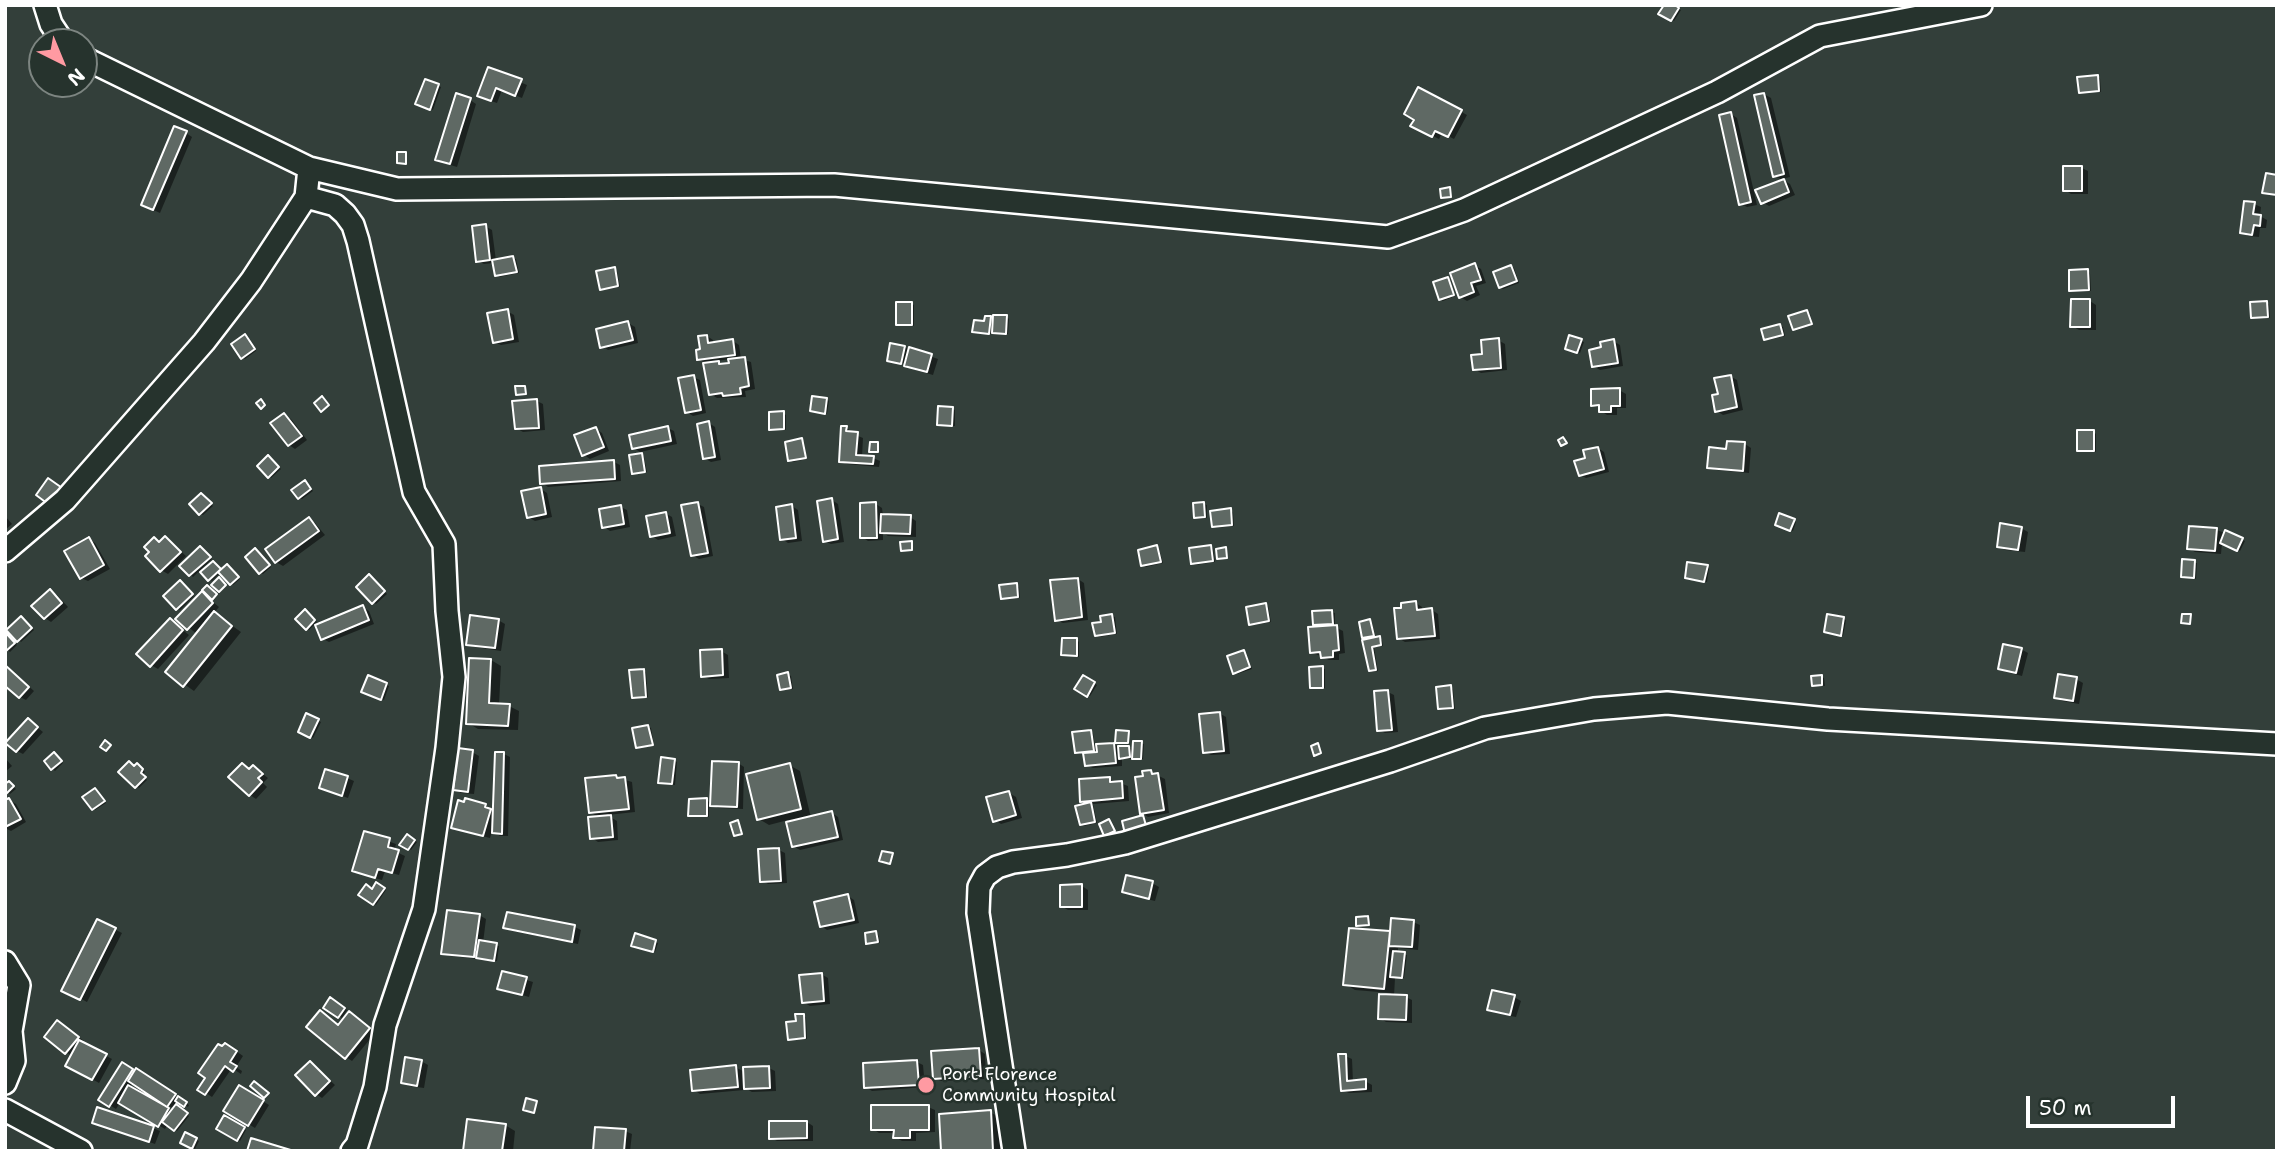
<!DOCTYPE html>
<style>
body{margin:0}
#map{position:relative;width:2282px;height:1156px;overflow:hidden;background:#333f3a;font-family:"Shantell Sans",sans-serif}
canvas{display:block}
.frame{position:absolute;inset:0;border:7px solid #fff;pointer-events:none}
.north{position:absolute;left:28px;top:28px;width:70px;height:70px;box-sizing:border-box;background:#26332d;border:2px solid #7d8581;border-radius:50%;rotate:137deg;font-size:19px;font-weight:700;line-height:28px;text-align:center;color:#fff}
.north::after{content:'';display:block;margin:auto;width:24px;height:32px;background:#ff9aa2;clip-path:polygon(50% 0,100% 100%,50% 72%,0 100%)}
.scale{position:absolute;left:2026px;top:1096px;width:149px;height:32px;box-sizing:border-box;border:4px solid #fff;border-top:0;padding-left:9px;font-size:21px;line-height:24px;white-space:nowrap;color:#fff;-webkit-text-stroke:5px #26332d;paint-order:stroke}
</style>
<div id="map">
<canvas width="2282" height="1156"></canvas>
<div class="frame"></div>
<div class="north">N</div>
<div class="scale">50 m</div>
</div>
<script>
const g = document.querySelector('canvas').getContext('2d');
g.lineJoin = 'round';
function paint(path, color) { g.fillStyle = color; g.fill(path, 'evenodd'); }
const poly = rows => new Path2D(rows.map(r => 'M' + r).join(''));
function strokePath(path, color, width, dash) { g.strokeStyle = color; g.lineWidth = width; g.lineCap = dash ? 'butt' : 'round'; g.setLineDash(dash || []); g.stroke(path); }
function label(font, color, halo, rows, align = 'center') {
  g.font = font + ' "Shantell Sans",sans-serif'; g.lineWidth = 5; g.setLineDash([]); g.textBaseline = 'middle'; g.strokeStyle = halo; g.fillStyle = color; for (const [text, x, y, turn = 0] of rows) {
    g.save(); g.translate(x, y); g.rotate((+turn || 0) * Math.PI / 180); g.textAlign = isNaN(turn) ? turn : align; if (halo) g.strokeText(text, 0, 0); g.fillText(text, 0, 0); g.restore();
  }
}
paint(poly([
 [1672,5,1681,10,1674,21,1661,13],
 [489,69,527,85,522,98,502,90,497,103,485,99],
 [2097,77,2100,78,2101,92,2080,92],
 [426,81,441,87,433,110,420,105],
 [1419,89,1467,115,1454,139,1442,133,1439,139,1419,129,1416,119],
 [1764,94,1771,98,1790,177,1782,179,1790,184,1795,195,1769,206,1762,202,1784,181,1775,176],
 [470,100,476,104,457,167,444,163,437,159],
 [1731,114,1737,118,1757,205,1747,207,1741,204],
 [186,133,192,137,160,213,149,208],
 [2082,168,2088,171,2088,194,2071,194,2065,190],
 [2254,204,2261,207,2260,216,2267,220,2266,228,2260,228,2259,237,2248,236,2242,232],
 [485,226,492,230,496,261,513,258,516,259,519,273,499,277,497,275,494,263,484,264,478,261],
 [1474,265,1481,269,1486,283,1476,286,1480,295,1467,301,1460,297],
 [1511,267,1514,268,1519,283,1503,289,1500,287],
 [614,269,617,271,620,287,604,290,601,289],
 [2088,271,2090,273,2091,291,2071,290],
 [1447,279,1450,280,1455,296,1443,301,1440,299],
 [2090,301,2096,305,2096,330,2079,330,2072,326],
 [2267,303,2269,304,2270,318,2253,317],
 [912,304,914,305,914,326,898,324],
 [507,311,514,315,519,342,501,345,494,342],
 [1807,312,1810,314,1813,325,1797,330,1794,329],
 [1007,317,1009,319,1008,334,997,334,991,331,991,334,977,332,990,318,995,321],
 [628,323,635,327,638,343,608,350,602,346],
 [1780,325,1783,327,1785,336,1768,340,1766,339],
 [707,336,713,340,714,344,733,341,739,345,741,359,751,362,755,389,745,391,746,397,717,398,710,394,705,363,699,359],
 [730,359,731,364,723,365,717,361],
 [247,338,256,351,245,359,242,357],
 [1498,340,1505,344,1507,370,1481,373,1474,369],
 [1581,341,1584,342,1580,353,1569,349],
 [1613,341,1620,345,1623,366,1600,370,1593,366,1603,349],
 [904,347,938,359,933,375,912,369,906,364,892,361],
 [1730,376,1737,380,1743,410,1723,415,1717,411,1720,395],
 [693,377,700,380,706,413,693,416,687,412],
 [1619,390,1626,394,1626,408,1617,408,1617,415,1607,415,1601,411,1601,408,1592,405],
 [827,399,829,401,827,414,812,410],
 [537,401,543,404,545,430,523,432,516,428],
 [953,409,955,410,955,426,938,424],
 [783,413,786,415,786,430,771,429],
 [284,415,291,419,307,440,295,449,289,445],
 [709,423,715,427,721,460,711,462,704,458],
 [668,428,674,431,677,444,640,452,634,448],
 [846,428,853,432,853,434,863,438,862,457,873,458,880,461,879,467,847,464,840,461],
 [596,429,602,433,609,451,590,459,584,455],
 [2094,432,2096,434,2096,452,2079,450],
 [802,440,804,442,807,459,793,462,790,460],
 [1745,444,1751,448,1749,473,1716,470,1709,467,1728,451],
 [1598,448,1604,452,1609,472,1586,478,1580,475,1587,459],
 [642,455,644,457,647,472,637,474,634,473],
 [271,459,281,469,271,478,269,476],
 [614,462,620,465,621,481,548,487,542,483],
 [305,482,313,491,302,499,299,498],
 [541,489,547,493,552,517,535,521,528,517],
 [204,496,213,506,203,515,200,514],
 [832,500,838,504,844,542,831,544,824,541],
 [698,504,704,507,713,556,699,559,692,555],
 [876,504,882,508,883,516,910,517,916,521,916,537,888,536,883,533,883,540,868,541,862,537],
 [1204,504,1207,505,1207,518,1198,519,1195,517],
 [792,506,798,510,802,541,788,543,782,539],
 [621,507,627,510,630,527,610,531,604,527],
 [1230,510,1233,512,1234,526,1216,528,1214,526],
 [665,513,672,517,676,536,658,540,652,536],
 [5,516,12,524,5,530],
 [309,519,315,523,325,535,283,566,276,562],
 [1794,521,1796,522,1793,531,1779,526],
 [2021,528,2028,532,2025,552,2005,550,1999,546],
 [2217,530,2245,541,2240,551,2222,543,2221,554,2195,552,2188,548],
 [166,538,186,556,168,574,161,570,151,552,154,539,161,543],
 [89,539,95,543,110,569,88,581,81,578],
 [1157,547,1159,549,1163,563,1146,567,1143,565],
 [1211,547,1213,548,1215,562,1195,565,1193,563],
 [203,549,212,559,193,577,181,566],
 [258,552,271,567,263,574,260,573],
 [2184,561,2197,563,2196,579,2183,576],
 [216,564,222,571,230,568,240,579,233,585,221,572,212,581,209,579],
 [1707,567,1709,568,1707,582,1689,579],
 [372,578,387,594,376,604,373,602],
 [1078,579,1084,583,1088,620,1063,623,1056,620],
 [183,584,194,596,180,610,177,609],
 [1016,585,1019,587,1020,598,1002,598],
 [50,591,57,595,68,607,51,622,45,618],
 [202,593,219,607,214,613,241,632,194,691,167,672,197,634,178,619],
 [1416,603,1422,607,1423,611,1432,610,1438,614,1440,639,1405,642,1398,638],
 [1265,605,1268,606,1271,622,1254,625,1251,624],
 [362,607,369,611,374,624,329,642,323,639],
 [1332,612,1335,613,1335,627,1343,631,1345,653,1339,654,1339,660,1329,660,1311,652,1322,628,1315,624],
 [308,613,317,622,309,630,307,629],
 [1112,616,1115,617,1117,634,1099,637,1096,635,1103,623],
 [24,619,34,630,21,642,9,630],
 [1844,619,1846,620,1843,636,1825,632],
 [170,620,189,635,158,669,151,665],
 [498,620,505,624,501,651,475,647,468,644],
 [1370,621,1372,623,1376,639,1382,640,1383,646,1374,647,1378,671,1373,672,1370,670,1361,623],
 [5,633,17,645,10,652,5,648],
 [1077,640,1079,642,1079,657,1063,654],
 [2021,649,2028,653,2022,676,2006,672,1999,669],
 [721,651,728,655,729,678,709,679,703,676],
 [1244,652,1246,653,1252,669,1237,674,1235,673],
 [491,660,501,666,499,705,509,706,519,711,518,730,478,729,468,723],
 [5,665,34,691,26,700,20,697],
 [1322,668,1325,669,1325,688,1314,689,1312,687],
 [644,671,646,672,648,697,636,699,633,697],
 [788,674,791,676,793,689,784,690,781,689],
 [1083,677,1097,685,1090,696,1077,689],
 [1822,677,1824,678,1825,686,1814,685],
 [2076,679,2083,683,2079,704,2062,701,2056,697],
 [386,685,389,686,384,700,366,693],
 [1450,687,1453,689,1455,709,1442,710,1440,708],
 [1388,692,1394,695,1398,732,1385,733,1379,730],
 [1219,713,1226,717,1230,754,1211,755,1205,752],
 [307,716,321,722,313,738,300,731],
 [28,720,43,732,23,754,17,751],
 [648,726,651,728,654,745,640,748,638,747],
 [1091,732,1093,733,1095,746,1114,744,1120,748,1129,747,1134,750,1141,743,1144,744,1143,759,1122,759,1122,766,1093,768,1086,765,1085,753,1076,752],
 [472,752,479,756,474,794,461,793,455,789],
 [504,754,510,757,508,836,500,836,492,831,490,838,459,830,453,827,485,805,495,811],
 [57,756,63,763,55,771,46,762],
 [5,758,12,766,5,772],
 [674,760,677,762,675,785,663,784,660,782],
 [738,763,744,767,743,809,718,808,709,803,709,817,690,815,706,800,711,803],
 [789,765,800,771,811,818,832,813,838,817,843,840,800,850,793,846,788,820,769,825,759,819],
 [140,767,145,772,142,775,147,780,139,788,121,772],
 [254,767,268,778,263,783,267,787,256,799,250,795,250,770],
 [1151,772,1165,779,1169,813,1148,817,1142,813,1145,777],
 [616,777,632,782,635,812,607,815,617,821,618,840,598,842,592,838,600,818,590,812],
 [347,778,354,781,348,798,321,788],
 [1109,779,1128,786,1129,801,1093,804,1097,823,1084,826,1081,824,1089,805,1082,800],
 [9,783,16,789,10,794,5,791,5,787],
 [95,790,106,803,95,810,93,809],
 [1009,793,1016,797,1022,818,1001,824,995,820],
 [9,800,16,804,26,822,11,831,5,828,5,802],
 [365,833,396,844,394,851,405,856,399,875,385,871,382,880,361,874],
 [407,836,417,842,411,850,402,844],
 [779,850,785,853,787,883,768,884,761,880],
 [1152,883,1159,887,1155,901,1130,895,1124,891],
 [377,884,386,890,376,905,360,895,372,891],
 [1082,886,1088,890,1088,910,1068,910,1061,906],
 [848,896,854,900,859,923,827,930,821,926],
 [508,914,575,927,581,930,578,944,512,931,505,928],
 [479,915,486,919,483,943,499,946,497,961,450,956,443,953],
 [98,921,122,933,87,1002,70,993],
 [1413,922,1420,925,1418,950,1398,948,1398,953,1407,955,1404,978,1395,978,1394,996,1406,997,1412,1000,1412,1023,1386,1022,1380,1018,1391,993,1355,990,1345,984,1389,933,1392,934],
 [876,933,878,934,880,943,868,943],
 [636,936,658,943,655,952,635,947],
 [504,973,533,982,529,997,499,988],
 [821,974,828,978,830,1004,810,1006,803,1002],
 [1514,997,1521,1001,1516,1017,1495,1013,1489,1009],
 [330,1000,347,1010,342,1018,325,1007],
 [803,1015,806,1017,807,1039,792,1040,789,1039],
 [356,1017,375,1033,352,1061,346,1057,339,1026],
 [64,1026,84,1041,82,1043,112,1059,99,1083,67,1065,72,1056,66,1052],
 [232,1048,243,1056,236,1067,242,1071,241,1074,232,1068,212,1097,200,1089],
 [979,1050,985,1054,986,1079,941,1081,934,1078],
 [1345,1056,1352,1059,1353,1082,1365,1081,1372,1085,1372,1092,1349,1093,1342,1090],
 [421,1061,428,1065,424,1088,409,1086,403,1082],
 [917,1062,923,1065,925,1087,872,1091,866,1087],
 [311,1063,335,1085,322,1098,316,1094],
 [122,1064,136,1072,143,1074,189,1105,188,1107,180,1102,176,1106,189,1116,177,1131,168,1124,165,1129,120,1103,116,1109,100,1099],
 [133,1082,174,1109,174,1113,130,1088],
 [735,1067,745,1072,769,1068,775,1071,776,1091,752,1092,743,1087,744,1090,700,1094,694,1090],
 [240,1087,269,1105,255,1128,226,1111],
 [928,1107,935,1110,935,1132,916,1133,916,1141,902,1141,895,1137,895,1133,879,1133,873,1129],
 [990,1112,1004,1120,1006,1151,943,1151],
 [225,1118,246,1130,240,1141,219,1128],
 [94,1122,153,1128,160,1131,155,1144],
 [807,1122,813,1126,813,1141,777,1141,771,1138],
 [505,1125,515,1131,513,1151,465,1151],
 [625,1131,632,1134,630,1151,595,1151],
 [185,1134,199,1141,195,1149,182,1142]
]), '#0007');
const building = poly([
 [1664,5,1675,5,1679,8,1671,21,1658,14,1664,5],
 [488,67,522,79,515,96,496,88,491,101,477,96,488,67],
 [2098,75,2099,91,2079,93,2077,77,2098,75],
 [425,79,439,84,430,110,415,104,425,79],
 [1418,87,1462,110,1448,137,1435,131,1432,137,1410,126,1414,120,1404,114,1418,87],
 [456,93,471,98,450,164,435,160,456,93],
 [1764,93,1784,174,1773,177,1754,95,1764,93],
 [1731,112,1751,202,1739,205,1719,115,1731,112],
 [174,126,187,131,153,210,141,205,174,126],
 [397,152,406,152,406,164,397,163,397,152],
 [2063,166,2082,166,2082,191,2063,191,2063,166],
 [2266,173,2277,175,2277,195,2262,193,2266,173],
 [1784,179,1789,192,1761,204,1755,190,1784,179],
 [1450,187,1451,197,1441,198,1440,189,1450,187],
 [2244,201,2255,202,2253,214,2261,215,2260,226,2254,225,2252,235,2240,233,2244,201],
 [486,224,490,260,476,262,472,226,486,224],
 [513,256,517,272,495,276,492,260,513,256],
 [1475,263,1481,280,1471,283,1474,292,1459,298,1450,273,1475,263],
 [1511,265,1517,281,1499,288,1493,272,1511,265],
 [615,267,618,286,600,290,596,271,615,267],
 [2088,269,2089,290,2069,291,2069,270,2088,269],
 [1448,277,1454,295,1439,300,1433,282,1448,277],
 [2071,299,2090,299,2090,327,2070,327,2071,299],
 [2267,301,2268,317,2251,318,2250,302,2267,301],
 [896,302,912,302,912,325,896,325,896,302],
 [508,309,513,339,493,343,487,313,508,309],
 [1807,310,1812,324,1793,330,1788,316,1807,310],
 [993,315,1007,315,1006,334,992,333,993,315],
 [985,316,991,316,989,334,972,332,974,320,984,321,985,316],
 [628,321,633,340,600,348,596,329,628,321],
 [1780,324,1783,335,1764,340,1761,329,1780,324],
 [245,334,255,349,241,359,231,344,245,334],
 [707,335,708,343,733,339,735,355,697,360,696,350,700,349,698,336,707,335],
 [1569,335,1582,339,1577,353,1565,349,1569,335],
 [1499,338,1501,368,1473,370,1471,355,1482,354,1481,340,1499,338],
 [1614,339,1618,363,1592,367,1589,350,1601,347,1600,342,1614,339],
 [890,343,905,346,901,364,887,361,890,343],
 [909,347,932,354,927,372,904,366,909,347],
 [745,357,749,386,740,388,741,394,723,396,722,393,709,395,703,363,719,361,719,364,729,363,728,359,745,357],
 [694,375,701,410,685,413,678,378,694,375],
 [1731,375,1737,407,1715,412,1712,395,1718,394,1714,378,1731,375],
 [515,386,525,386,526,394,516,395,515,386],
 [1620,388,1620,406,1611,406,1611,412,1599,412,1599,405,1591,406,1591,389,1620,388],
 [322,396,329,405,321,412,314,403,322,396],
 [812,396,827,398,825,414,810,411,812,396],
 [261,399,265,405,261,409,256,403,261,399],
 [537,399,539,428,515,429,512,401,537,399],
 [938,406,953,407,952,426,937,425,938,406],
 [784,411,784,429,769,430,769,412,784,411],
 [284,413,302,436,288,446,270,423,284,413],
 [709,421,715,457,703,459,697,424,709,421],
 [668,426,671,441,632,449,629,435,668,426],
 [841,426,847,426,846,431,858,432,856,455,874,456,873,464,839,462,841,426],
 [596,427,604,447,582,456,574,435,596,427],
 [2077,430,2094,430,2094,451,2077,451,2077,430],
 [1563,437,1567,443,1561,446,1558,440,1563,437],
 [802,438,806,458,788,461,785,442,802,438],
 [1727,441,1745,442,1743,471,1707,468,1709,447,1726,449,1727,441],
 [870,442,878,442,878,452,869,452,870,442],
 [1598,447,1604,469,1579,476,1574,461,1585,458,1583,450,1598,447],
 [642,453,645,472,632,474,629,455,642,453],
 [268,455,279,467,268,478,257,466,268,455],
 [614,460,615,479,540,484,539,466,614,460],
 [48,478,65,490,52,507,36,495,48,478],
 [305,480,311,489,298,499,291,490,305,480],
 [541,487,546,514,527,518,521,491,541,487],
 [201,493,212,503,199,515,189,504,201,493],
 [832,498,838,539,823,542,817,501,832,498],
 [698,502,708,553,691,556,681,505,698,502],
 [876,502,877,538,860,538,860,503,876,502],
 [1204,502,1205,517,1194,518,1193,503,1204,502],
 [792,504,796,538,780,540,776,507,792,504],
 [621,505,624,524,602,528,599,509,621,505],
 [1231,508,1232,525,1212,527,1210,511,1231,508],
 [666,512,670,533,650,537,646,516,666,512],
 [1779,513,1795,519,1790,531,1775,525,1779,513],
 [881,514,911,515,910,534,880,533,881,514],
 [309,517,319,531,275,563,265,549,309,517],
 [2000,523,2022,527,2018,550,1997,547,2000,523],
 [2189,526,2217,528,2215,551,2187,549,2189,526],
 [2225,530,2243,538,2237,551,2220,543,2225,530],
 [165,536,181,552,160,572,145,556,149,552,144,547,154,537,159,542,165,536],
 [89,537,104,565,80,579,64,551,89,537],
 [912,541,912,550,901,551,900,542,912,541],
 [1157,545,1161,562,1141,566,1138,550,1157,545],
 [1211,545,1213,561,1191,564,1189,548,1211,545],
 [200,546,211,557,189,576,179,566,200,546],
 [1226,547,1227,558,1217,559,1216,549,1226,547],
 [255,548,270,565,259,574,245,557,255,548],
 [2182,559,2195,560,2194,578,2181,577,2182,559],
 [213,561,221,569,208,581,200,572,213,561],
 [1687,562,1708,565,1704,582,1685,578,1687,562],
 [227,564,239,577,230,585,218,572,227,564],
 [369,574,385,591,372,604,356,587,369,574],
 [219,577,226,585,219,592,211,585,219,577],
 [1078,578,1082,617,1055,621,1050,580,1078,578],
 [180,580,193,594,176,610,163,596,180,580],
 [1017,583,1018,597,1001,599,999,585,1017,583],
 [207,585,217,594,212,600,202,590,207,585],
 [50,589,62,603,44,619,31,606,50,589],
 [202,591,213,603,187,630,175,619,202,591],
 [1416,601,1417,610,1432,608,1435,636,1397,639,1394,608,1401,608,1401,603,1416,601],
 [1266,603,1269,621,1249,625,1246,607,1266,603],
 [363,605,369,620,321,640,315,625,363,605],
 [305,609,315,620,306,630,295,619,305,609],
 [1332,610,1333,624,1313,625,1312,611,1332,610],
 [214,611,232,626,183,687,165,672,214,611],
 [1112,614,1115,633,1095,636,1092,623,1101,622,1100,616,1112,614],
 [1827,614,1844,617,1841,636,1824,632,1827,614],
 [2182,614,2191,614,2190,624,2181,623,2182,614],
 [470,615,499,619,495,648,466,645,470,615],
 [21,616,32,628,17,642,6,630,21,616],
 [170,618,183,630,150,667,136,654,170,618],
 [1370,619,1374,636,1362,638,1359,622,1370,619],
 [1337,625,1339,650,1333,651,1333,657,1321,658,1320,652,1310,653,1308,627,1337,625],
 [5,632,15,643,6,651,5,651,5,632],
 [1380,636,1381,645,1372,647,1376,670,1369,671,1362,640,1380,636],
 [1062,638,1077,638,1077,656,1061,655,1062,638],
 [2003,644,2022,648,2016,673,1998,669,2003,644],
 [722,649,723,675,701,677,700,650,722,649],
 [1244,650,1250,667,1233,674,1227,656,1244,650],
 [469,658,491,659,489,703,510,704,508,726,466,724,469,658],
 [5,665,29,687,19,698,5,686,5,665],
 [1323,666,1323,688,1310,688,1309,667,1323,666],
 [644,669,646,697,632,698,629,670,644,669],
 [788,672,791,688,780,690,777,675,788,672],
 [2058,674,2077,677,2073,701,2054,698,2058,674],
 [368,675,387,683,381,700,361,692,368,675],
 [1083,675,1095,682,1087,697,1074,689,1083,675],
 [1822,675,1822,685,1812,686,1811,676,1822,675],
 [1451,685,1453,708,1438,709,1436,687,1451,685],
 [1388,690,1392,730,1377,731,1374,691,1388,690],
 [1220,712,1224,751,1203,753,1199,714,1220,712],
 [306,713,319,719,310,738,298,732,306,713],
 [28,718,38,727,16,752,5,743,28,718],
 [648,725,653,745,636,748,632,728,648,725],
 [1091,730,1094,751,1075,753,1072,732,1091,730],
 [1116,730,1129,731,1128,743,1115,743,1116,730],
 [105,740,111,745,106,751,100,747,105,740],
 [1133,741,1142,741,1141,759,1132,759,1133,741],
 [1114,743,1116,763,1085,766,1083,753,1097,752,1096,744,1114,743],
 [1318,743,1321,753,1314,756,1311,746,1318,743],
 [1118,746,1129,746,1130,757,1119,759,1118,746],
 [458,748,473,750,468,792,453,790,458,748],
 [54,752,62,761,51,770,44,761,54,752],
 [495,752,504,752,502,834,492,833,495,752],
 [661,757,675,759,672,784,658,783,661,757],
 [129,761,134,766,137,763,143,769,141,773,146,777,135,788,118,772,129,761],
 [712,761,739,762,737,807,710,806,712,761],
 [242,763,249,769,253,765,263,774,258,778,262,782,249,796,228,777,242,763],
 [790,763,801,809,757,820,746,774,790,763],
 [325,769,348,776,342,796,319,788,325,769],
 [1151,770,1152,774,1158,773,1164,810,1140,814,1135,777,1143,776,1142,771,1151,770],
 [616,775,617,778,625,777,629,809,589,813,585,778,616,775],
 [1110,777,1110,782,1122,781,1123,798,1080,802,1079,779,1110,777],
 [9,781,14,786,6,794,5,784,9,781],
 [95,788,105,801,92,810,82,797,95,788],
 [1009,791,1016,815,993,822,986,797,1009,791],
 [9,798,21,819,5,827,5,800,9,798],
 [465,798,486,804,485,807,491,809,483,836,451,828,458,800,464,802,465,798],
 [707,798,707,816,688,816,689,799,707,798],
 [1091,802,1095,822,1080,825,1075,806,1091,802],
 [832,811,838,837,792,847,786,822,832,811],
 [611,815,613,837,590,839,588,817,611,815],
 [1143,815,1147,829,1125,834,1122,821,1143,815],
 [1109,819,1115,831,1104,836,1099,824,1109,819],
 [738,820,742,834,734,836,730,823,738,820],
 [364,831,390,838,388,847,399,850,392,873,378,869,375,878,352,871,364,831],
 [407,834,415,840,408,850,399,845,407,834],
 [779,848,781,881,760,882,758,849,779,848],
 [882,851,893,853,890,864,879,861,882,851],
 [1126,875,1153,881,1149,899,1122,892,1126,875],
 [376,882,385,888,373,905,358,895,366,884,372,889,376,882],
 [1082,884,1082,907,1060,907,1060,885,1082,884],
 [848,894,854,920,820,927,814,902,848,894],
 [447,910,480,914,474,957,441,954,447,910],
 [507,912,575,925,572,942,503,928,507,912],
 [1368,916,1369,925,1356,926,1356,917,1368,916],
 [1391,918,1414,920,1412,947,1389,946,1391,918],
 [97,919,116,928,80,1000,61,991,97,919],
 [1349,928,1390,931,1384,989,1343,985,1349,928],
 [876,931,878,942,866,944,865,933,876,931],
 [635,933,656,940,653,952,631,946,635,933],
 [479,940,497,943,494,961,476,958,479,940],
 [1393,951,1405,952,1402,978,1390,977,1393,951],
 [502,971,527,977,522,995,497,989,502,971],
 [822,973,824,1001,802,1003,799,975,822,973],
 [1492,990,1515,995,1510,1015,1487,1010,1492,990],
 [1379,994,1407,995,1406,1020,1378,1019,1379,994],
 [330,997,345,1008,338,1018,323,1008,330,997],
 [320,1010,338,1025,349,1011,370,1028,345,1059,306,1027,320,1010],
 [795,1014,804,1014,805,1038,788,1040,786,1022,796,1021,795,1014],
 [57,1020,79,1037,65,1054,44,1037,57,1020],
 [79,1040,107,1054,92,1080,65,1066,79,1040],
 [225,1043,237,1051,230,1062,237,1066,233,1072,225,1066,205,1095,197,1090,205,1078,198,1073,218,1044,222,1046,225,1043],
 [979,1048,981,1076,933,1079,931,1051,979,1048],
 [1338,1054,1346,1054,1347,1081,1366,1079,1366,1089,1341,1091,1338,1054],
 [405,1057,422,1060,417,1086,401,1083,405,1057],
 [917,1060,919,1085,864,1088,863,1063,917,1060],
 [310,1061,330,1081,315,1096,295,1075,310,1061],
 [122,1062,133,1069,109,1107,98,1100,122,1062],
 [736,1065,738,1087,692,1091,690,1070,736,1065],
 [769,1066,770,1088,744,1089,743,1067,769,1066],
 [136,1068,176,1094,167,1107,128,1081,136,1068],
 [254,1081,269,1093,264,1098,250,1086,254,1081],
 [128,1085,169,1108,158,1127,118,1103,128,1085],
 [239,1085,264,1100,248,1126,223,1111,239,1085],
 [178,1096,187,1102,184,1107,175,1101,178,1096],
 [526,1098,537,1101,534,1113,523,1110,526,1098],
 [176,1104,188,1113,174,1131,162,1122,176,1104],
 [871,1105,929,1105,929,1130,910,1130,910,1138,893,1138,894,1130,871,1130,871,1105],
 [97,1107,154,1126,149,1142,92,1123,97,1107],
 [991,1110,993,1151,941,1151,939,1114,991,1110],
 [224,1115,245,1127,237,1141,216,1129,224,1115],
 [467,1119,506,1124,502,1151,463,1151,467,1119],
 [769,1121,807,1121,807,1138,769,1139,769,1121],
 [595,1127,626,1129,624,1151,593,1151,595,1127],
 [185,1132,197,1138,192,1149,180,1143,185,1132],
 [251,1138,294,1151,247,1151,251,1138]
]);
paint(building, '#5f6964');
strokePath(building, '#fff', 2);
const minor = poly([
 [45,5,51,24,63,42],
 [84,58,309,168,306,197,335,205,345,214,353,225,358,241,414,492,444,544,447,611,454,677,447,748,424,909,385,1025,375,1087,357,1145,352,1151],
 [309,168,397,189,834,185,1388,237,1464,210,1717,92,1820,36,1981,5],
 [5,551,65,500,204,342,251,281,306,197],
 [5,962,19,985,11,1031,14,1061,5,1083],
 [5,1110,81,1151],
 [1014,1151,978,913,979,887,985,876,997,867,1013,862,1067,855,1125,843,1390,761,1485,728,1594,709,1667,703,1828,719,2277,744]
]);
strokePath(minor, '#fff', 26);
strokePath(minor, '#26332d', 21);
for (const [x, y, r, color] of [
 [926,1085,9,"#ff9aa2"]
]) { const dot = new Path2D(); dot.arc(x, y, r, 0, 2 * Math.PI); g.fillStyle = color; g.fill(dot); strokePath(dot, '#26332d', 2.5); }
label('18px', '#fff', '#26332d', [
 ["Port Florence",942,1075],
 ["Community Hospital",942,1096]
], 'left');
</script>
